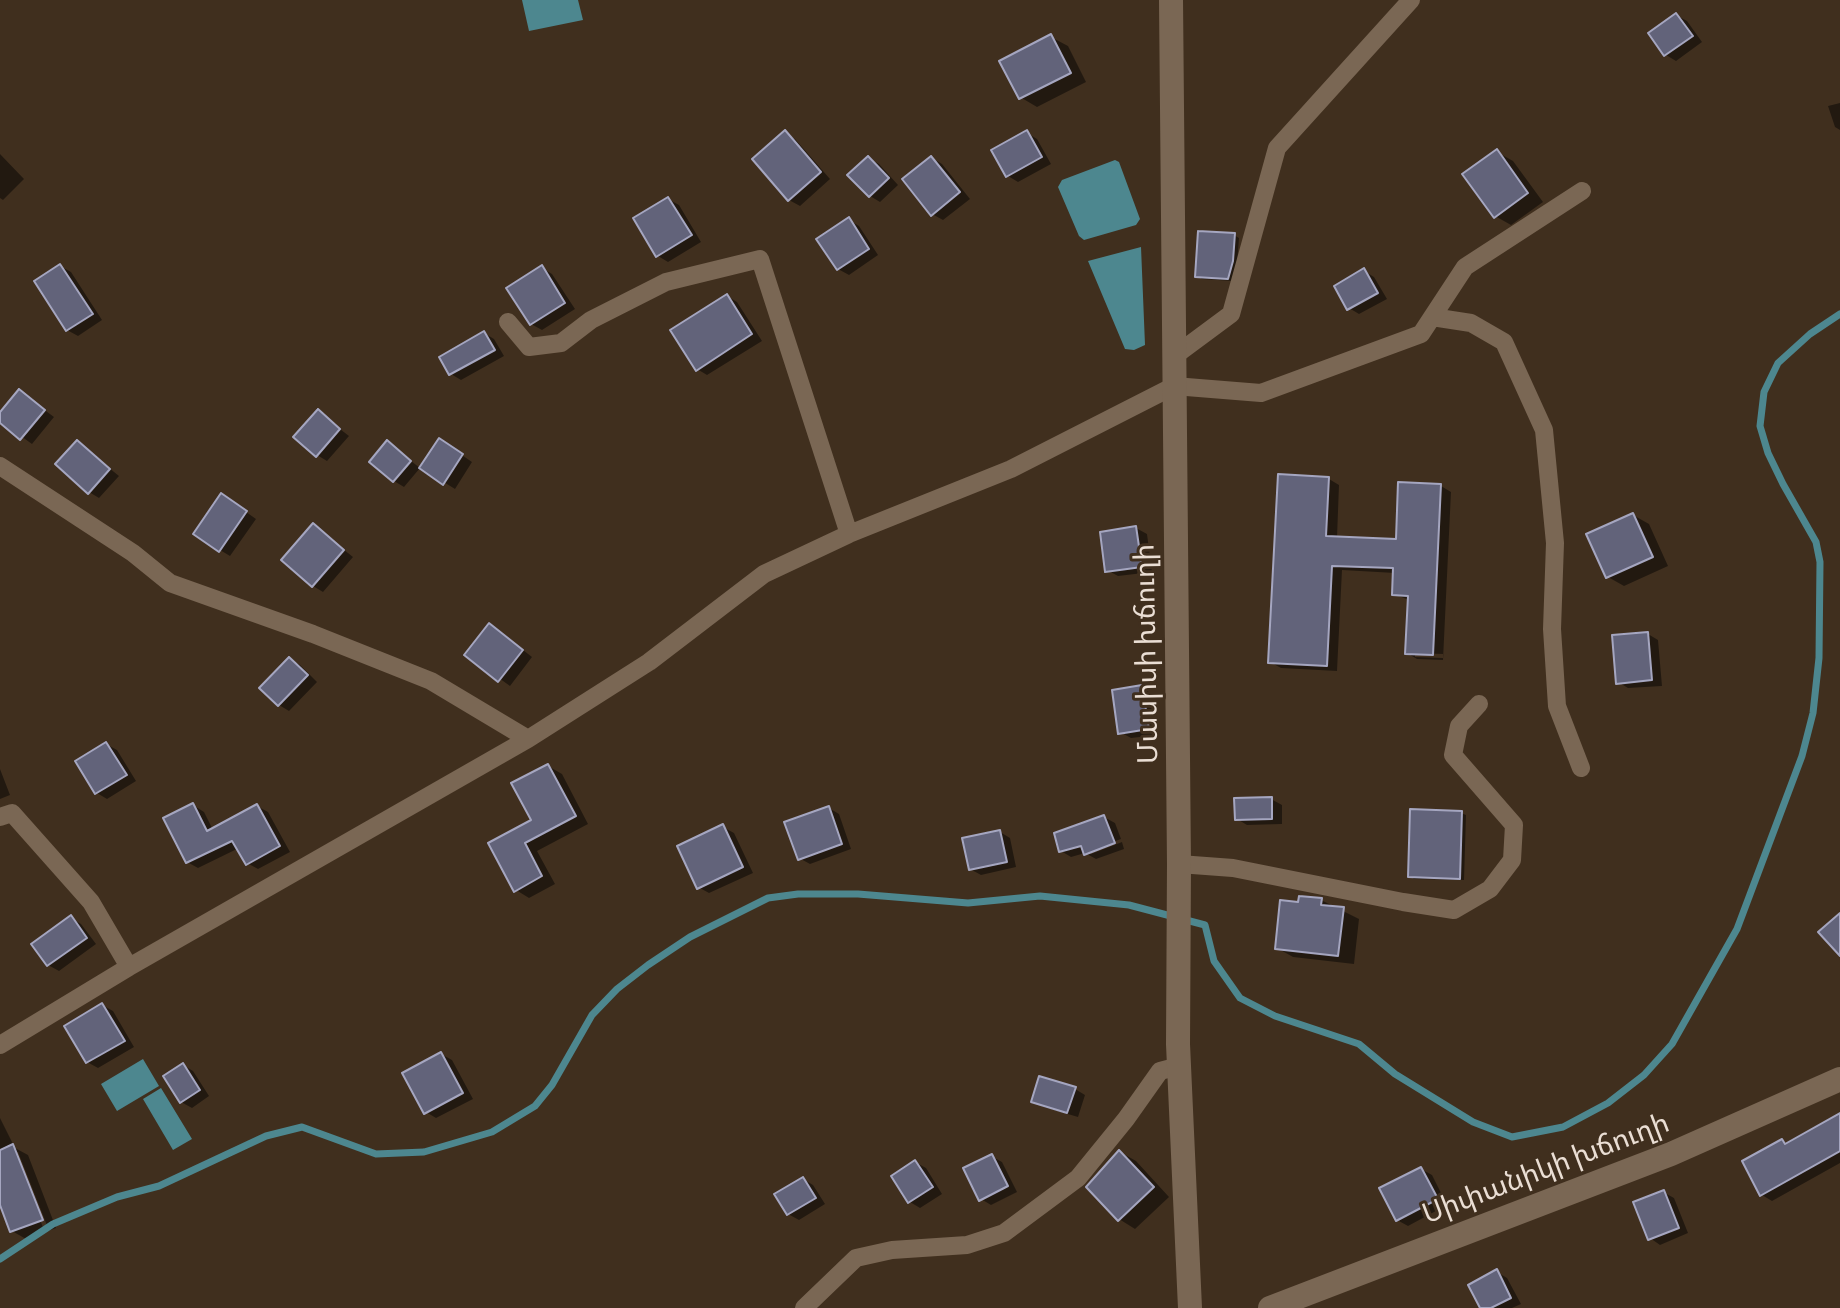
<!DOCTYPE html>
<meta charset="utf-8">
<style>
body{margin:0}
canvas{display:block;background:#402f1e}
</style>
<canvas width="1840" height="1308"></canvas>
<script>
const g = document.querySelector('canvas').getContext('2d');
g.lineJoin = 'round';
function paint(path, color) { g.fillStyle = color; g.fill(path, 'evenodd'); }
const poly = rows => new Path2D(rows.map(r => 'M' + r).join(''));
function strokePath(path, color, width, dash) { g.strokeStyle = color; g.lineWidth = width; g.lineCap = dash ? 'butt' : 'round'; g.setLineDash(dash || []); g.stroke(path); }
function label(font, color, halo, rows, align = 'center') {
  g.font = font + ' "Alegreya Sans","Noto Sans Armenian",sans-serif'; g.lineWidth = 6; g.setLineDash([]); g.textBaseline = 'middle'; g.strokeStyle = halo; g.fillStyle = color; for (const [text, x, y, turn = 0] of rows) {
    g.save(); g.translate(x, y); g.rotate((+turn || 0) * Math.PI / 180); g.textAlign = isNaN(turn) ? turn : align; if (halo) g.strokeText(text, 0, 0); g.fillText(text, 0, 0); g.restore();
  }
}
paint(poly([
 [522,0,578,0,583,20,529,31],
 [1115,160,1119,162,1140,219,1136,225,1084,240,1079,236,1058,187,1062,180],
 [1141,247,1145,345,1134,350,1125,349,1088,261],
 [143,1059,159,1086,117,1111,101,1084],
 [161,1088,192,1139,173,1150,143,1099]
]), '#4d878f');
paint(poly([
 [1676,15,1687,21,1702,42,1676,61,1666,55],
 [1051,37,1068,46,1086,82,1037,107,1020,97],
 [1840,103,1840,130,1835,127,1828,106],
 [785,133,795,139,830,179,800,206,789,200],
 [1027,133,1037,139,1051,164,1018,182,1008,176],
 [1497,152,1513,161,1543,202,1511,225,1495,216],
 [0,154,24,179,3,200,0,198],
 [868,158,879,164,898,185,880,202,870,196],
 [932,158,942,164,970,199,943,220,932,214],
 [668,199,679,205,701,242,668,262,658,256],
 [849,220,859,226,878,255,849,275,838,269],
 [1234,235,1239,238,1237,264,1233,281,1202,279,1197,276],
 [60,266,71,272,102,320,78,336,67,330],
 [542,268,552,274,575,309,542,330,531,324],
 [1364,271,1374,277,1387,299,1359,314,1349,308],
 [727,296,737,302,762,341,707,375,697,369],
 [484,333,494,339,504,356,461,380,451,374],
 [19,391,54,417,32,444,0,421,0,415],
 [318,412,349,436,327,461,317,455],
 [77,442,119,476,99,498,89,492],
 [388,443,420,468,404,487,394,481],
 [450,447,472,462,455,489,421,468],
 [1329,479,1339,485,1337,538,1397,541,1441,486,1451,492,1443,660,1417,659,1407,653,1409,600,1394,594,1395,573,1342,570,1337,671,1281,668,1270,662],
 [1415,653,1443,654,1443,658,1415,657],
 [232,502,256,519,230,556,220,550],
 [1633,515,1649,524,1668,566,1624,586,1608,577],
 [314,526,353,557,323,592,313,586],
 [1136,528,1147,534,1152,572,1118,576,1107,570],
 [500,632,532,657,510,686,467,655],
 [1648,634,1658,640,1662,686,1628,688,1618,682],
 [290,659,300,665,317,682,289,711,279,705],
 [1142,688,1152,694,1158,735,1131,738,1120,732],
 [106,744,117,750,136,781,107,799,97,793],
 [548,766,562,774,588,824,537,851,555,884,529,898,516,890,491,844,534,821],
 [0,769,10,795,0,799],
 [1271,799,1282,805,1282,824,1247,825,1237,819],
 [193,805,204,812,213,830,257,806,268,812,290,852,258,869,247,863,239,848,198,868,187,862],
 [829,808,839,814,851,849,810,864,799,858],
 [1461,813,1466,815,1464,880,1414,879,1410,876],
 [1104,817,1115,823,1121,839,1088,851,1091,854,1122,842,1124,849,1096,859,1085,853,1071,857,1061,851],
 [723,827,734,833,753,873,709,893,698,887],
 [1000,832,1010,838,1016,867,981,875,970,869],
 [1321,900,1359,919,1354,964,1293,957,1277,948,1300,905],
 [71,918,81,924,96,944,59,971,48,965],
 [102,1005,113,1011,134,1047,98,1068,87,1062],
 [441,1054,452,1060,473,1099,436,1118,426,1112],
 [183,1065,193,1071,209,1096,192,1108,181,1102],
 [1075,1089,1085,1095,1078,1117,1044,1107,1033,1101],
 [1840,1115,1840,1163,1772,1201,1762,1195,1744,1162,1782,1142,1788,1145],
 [0,1118,15,1148,28,1155,56,1228,26,1239,12,1231,0,1200],
 [14,1152,18,1152,48,1228,44,1230],
 [1120,1152,1136,1161,1169,1197,1135,1229,1119,1219],
 [991,1156,1002,1162,1017,1192,991,1205,981,1199],
 [915,1162,926,1168,942,1194,920,1208,910,1202],
 [1421,1169,1432,1175,1447,1205,1408,1226,1397,1220],
 [803,1179,813,1185,825,1204,799,1220,788,1214],
 [1663,1192,1674,1198,1688,1233,1660,1245,1650,1238],
 [1497,1272,1507,1278,1521,1304,1512,1308,1482,1308]
]), '#0007');
strokePath(poly([
 [0,1259,53,1224,117,1197,159,1186,266,1136,302,1127,376,1154,424,1152,492,1132,535,1106,552,1085,592,1015,617,989,648,965,690,937,768,898,798,894,858,894,968,903,1040,896,1129,905,1205,925,1214,961,1240,998,1275,1016,1359,1044,1395,1074,1473,1122,1512,1137,1563,1127,1608,1103,1644,1075,1672,1044,1737,929,1802,756,1813,713,1819,658,1820,562,1816,542,1783,484,1768,453,1760,426,1764,392,1778,363,1810,334,1840,314]
]), '#4d878f', 7);
const building = poly([
 [1676,13,1693,36,1664,56,1648,33,1676,13],
 [1051,34,1071,73,1019,99,999,61,1051,34],
 [785,130,821,172,788,201,752,159,785,130],
 [1027,130,1042,157,1006,177,991,150,1027,130],
 [1497,149,1528,193,1494,218,1462,174,1497,149],
 [868,156,889,178,869,197,847,175,868,156],
 [931,156,960,192,931,216,902,179,931,156],
 [668,197,692,235,656,257,633,218,668,197],
 [849,217,869,249,837,270,816,239,849,217],
 [1198,231,1235,233,1233,261,1228,279,1195,277,1198,231],
 [60,264,93,314,66,331,34,281,60,264],
 [542,265,565,303,530,325,506,288,542,265],
 [1364,268,1378,293,1347,310,1334,286,1364,268],
 [727,294,752,334,696,371,670,330,727,294],
 [484,331,495,350,449,375,439,357,484,331],
 [19,389,45,410,20,440,0,423,0,412,19,389],
 [318,409,340,429,316,457,293,437,318,409],
 [439,438,463,454,443,485,419,468,439,438],
 [77,440,110,469,88,494,55,464,77,440],
 [387,440,411,461,393,482,369,462,387,440],
 [1278,474,1329,477,1326,536,1396,539,1398,482,1441,484,1433,655,1405,654,1408,596,1392,595,1393,568,1332,566,1327,666,1268,663,1278,474],
 [221,493,247,511,219,552,193,534,221,493],
 [1633,513,1653,557,1606,578,1586,534,1633,513],
 [313,523,344,550,312,587,281,560,313,523],
 [1136,526,1142,567,1105,572,1100,532,1136,526],
 [489,623,523,650,498,682,464,655,489,623],
 [1648,632,1652,680,1616,684,1612,635,1648,632],
 [289,657,308,675,278,706,259,688,289,657],
 [1142,685,1149,729,1118,734,1112,690,1142,685],
 [106,742,127,775,95,794,75,761,106,742],
 [548,764,576,816,525,843,542,876,514,892,488,843,531,820,511,783,548,764],
 [1272,797,1272,819,1235,820,1234,798,1272,797],
 [193,803,207,831,257,804,280,846,246,865,232,841,186,863,163,818,193,803],
 [829,806,842,844,798,860,784,822,829,806],
 [1410,809,1462,811,1460,879,1408,877,1410,809],
 [1104,815,1115,843,1084,855,1081,846,1059,852,1054,833,1104,815],
 [723,824,743,867,697,889,677,846,723,824],
 [1000,830,1007,862,969,870,962,838,1000,830],
 [1299,896,1322,898,1321,905,1344,907,1338,956,1275,949,1280,900,1298,902,1299,896],
 [1840,913,1840,956,1818,932,1840,913],
 [71,915,87,938,47,966,31,944,71,915],
 [102,1003,125,1041,86,1063,64,1026,102,1003],
 [441,1052,463,1093,424,1114,402,1073,441,1052],
 [183,1063,200,1090,180,1103,163,1076,183,1063],
 [1039,1076,1076,1087,1067,1113,1031,1102,1039,1076],
 [1840,1113,1840,1151,1760,1196,1742,1161,1782,1139,1785,1144,1840,1113],
 [13,1144,43,1220,10,1232,0,1205,0,1150,13,1144],
 [1119,1150,1154,1187,1118,1221,1086,1187,1119,1150],
 [992,1154,1008,1186,979,1201,963,1168,992,1154],
 [915,1160,933,1187,908,1203,891,1176,915,1160],
 [1421,1167,1438,1199,1396,1221,1379,1188,1421,1167],
 [803,1177,816,1198,787,1215,774,1194,803,1177],
 [1664,1190,1679,1228,1648,1240,1633,1202,1664,1190],
 [1497,1269,1511,1298,1491,1308,1480,1308,1468,1285,1497,1269]
]);
paint(building, '#62637a');
strokePath(building, '#a5a6c0', 2);
strokePath(poly([
 [1432,317,1471,323,1504,342,1544,430,1555,543,1552,629,1557,706,1581,768],
 [508,322,529,347,561,343,591,320,666,282,760,259,849,534],
 [1173,357,1231,314,1277,148,1411,0],
 [0,466,133,553,170,583,313,634,431,681,528,739],
 [0,817,12,813,91,902,129,967],
 [1179,864,1233,868,1403,902,1454,910,1490,889,1512,860,1514,825,1453,755,1459,726,1479,704],
 [0,1045,129,967,528,739,649,662,764,574,849,534,1011,469,1174,386,1261,393,1421,334,1465,267,1582,191],
 [804,1308,856,1258,892,1250,967,1245,1004,1233,1078,1178,1126,1119,1160,1071,1179,1066]
]), '#7a6754', 18);
strokePath(poly([
 [1171,0,1179,864,1178,1044,1190,1308],
 [1270,1308,1671,1154,1840,1079]
]), '#7a6754', 24);
label('28px', '#eaded4', '#402f1e', [
 ["Մասիսի խճուղի",1147,654,-91],
 ["Սիփանիկի խճուղի",1546,1169,-21]
]);
</script>
